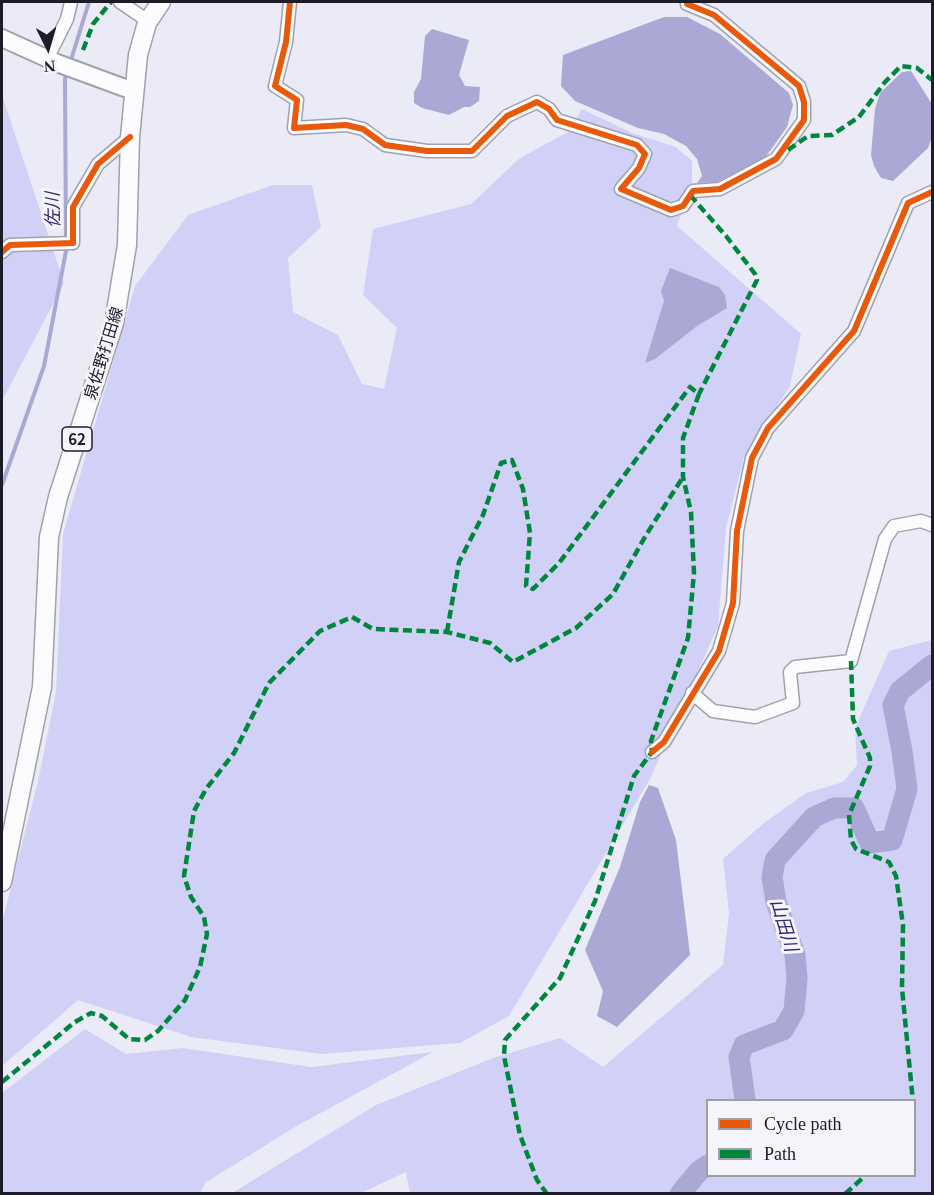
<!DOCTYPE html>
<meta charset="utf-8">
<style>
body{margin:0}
#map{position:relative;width:934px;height:1195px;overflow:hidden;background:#ebebf8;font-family:Georgia,serif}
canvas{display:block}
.frame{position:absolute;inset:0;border:3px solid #1d1c28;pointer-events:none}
.legend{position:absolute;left:706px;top:1099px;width:210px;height:78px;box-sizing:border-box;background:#f4f4fa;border:2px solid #9e9ea6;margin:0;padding:8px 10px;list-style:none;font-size:18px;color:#1d1c28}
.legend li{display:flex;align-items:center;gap:12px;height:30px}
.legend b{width:30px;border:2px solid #9e9ea6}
.north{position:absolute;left:18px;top:18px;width:60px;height:60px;-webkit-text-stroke:4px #f4f4fa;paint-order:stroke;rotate:175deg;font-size:16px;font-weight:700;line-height:24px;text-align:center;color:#1d1c28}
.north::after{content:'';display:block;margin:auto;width:21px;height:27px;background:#1d1c28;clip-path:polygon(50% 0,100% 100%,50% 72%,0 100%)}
</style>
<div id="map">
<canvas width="934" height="1195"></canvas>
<div class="frame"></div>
<ul class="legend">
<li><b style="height:8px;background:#e8590c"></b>Cycle path</li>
<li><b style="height:8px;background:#00873e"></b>Path</li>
</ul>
<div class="north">N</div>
</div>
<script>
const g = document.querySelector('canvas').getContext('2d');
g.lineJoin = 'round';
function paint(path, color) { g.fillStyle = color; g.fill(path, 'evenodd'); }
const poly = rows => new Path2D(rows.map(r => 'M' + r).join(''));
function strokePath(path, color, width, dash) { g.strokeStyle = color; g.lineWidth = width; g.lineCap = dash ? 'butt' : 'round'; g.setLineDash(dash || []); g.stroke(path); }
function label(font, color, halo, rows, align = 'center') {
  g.font = font + ' Georgia,"Noto Sans JP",serif'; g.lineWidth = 6; g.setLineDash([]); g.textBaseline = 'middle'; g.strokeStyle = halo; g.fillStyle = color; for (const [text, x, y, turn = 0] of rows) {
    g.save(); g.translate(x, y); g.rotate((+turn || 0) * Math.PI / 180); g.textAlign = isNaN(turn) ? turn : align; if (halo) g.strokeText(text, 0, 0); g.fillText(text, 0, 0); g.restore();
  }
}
paint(poly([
 [3,98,64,283,2,401,2,100],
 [582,109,632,133,676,147,692,161,692,183,677,226,801,334,790,386,744,457,726,528,718,626,650,779,509,1016,460,1043,321,1054,191,1037,78,1000,2,1066,2,923,39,777,56,692,63,534,135,286,188,215,273,185,312,185,321,227,288,258,293,312,338,335,362,384,384,389,397,328,363,295,373,229,471,204,520,158,568,132],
 [932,640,932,1193,410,1194,406,1172,361,1193,232,1193,376,1105,493,1058,560,1038,603,1067,723,965,729,913,723,859,764,823,806,793,843,782,857,765,855,728,889,651],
 [708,1100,914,1100,914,1176,708,1176],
 [85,1029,126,1054,183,1048,311,1067,433,1052,295,1127,205,1183,200,1193,2,1193,2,1093]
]), '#d1d0f6');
paint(poly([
 [664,17,687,17,720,34,789,93,793,105,787,127,765,158,717,182,697,183,702,176,697,159,686,146,664,134,638,128,575,101,561,86,563,55],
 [432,29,469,40,459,75,465,86,480,87,479,101,470,107,464,107,449,115,422,108,414,103,414,92,421,79,425,36],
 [911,71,932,104,932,137,928,148,893,181,881,178,874,166,871,155,875,109,880,93,902,72],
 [670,268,719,287,725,295,727,308,697,326,655,359,645,363,664,301,661,291],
 [649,785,658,788,676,840,690,955,617,1027,597,1016,603,991,585,950,620,867,640,802]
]), '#aaa8d5');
strokePath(poly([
 [70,63,89,2],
 [2,485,44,366,66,251,65,79,67,70]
]), '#aaa8d5', 4);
strokePath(poly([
 [745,1100,739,1057,744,1045,783,1030,794,1011,797,978,795,955,776,902,772,877,775,860,814,817,834,808,854,808,870,843,892,840,907,789,902,751,893,705,900,691,932,665],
 [680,1194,699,1171,708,1165]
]), '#aaa8d5', 21);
const street = poly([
 [120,2,148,21],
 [290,2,286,42,275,86,297,100,294,128,346,125,363,129,385,145,427,151,472,151,507,116,537,102,549,109,557,120,637,145,645,154,639,168,621,189,671,210,683,206,693,191,720,189,776,159,804,120,804,102,799,86,714,15,687,4,687,2],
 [47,59,67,19,71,2],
 [2,252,10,245,73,243,73,207,98,164,130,137],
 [692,693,713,711,755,717,793,703,790,672,795,667,851,661,885,539,894,526,921,521,932,525],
 [652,752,664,742,719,651,733,603,737,531,752,458,768,428,854,331,908,203,932,192]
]);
const secondary = poly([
 [2,38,57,63,133,91]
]);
const primary = poly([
 [2,882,42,687,49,537,58,497,114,323,127,245,130,137,138,55,147,23,161,2]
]);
strokePath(street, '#a1a1ac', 15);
strokePath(secondary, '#a1a1ac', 20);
strokePath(primary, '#a1a1ac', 21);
strokePath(street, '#fcfcfe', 12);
strokePath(secondary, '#fcfcfe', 16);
strokePath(primary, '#fcfcfe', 18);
strokePath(poly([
 [83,50,93,24,111,2],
 [788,150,808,136,832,135,859,117,885,82,901,66,917,68,932,80],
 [690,195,726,236,755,274,757,280,699,394],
 [447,632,459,562,483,515,501,463,512,460,523,489,530,533,526,586,533,589,559,563,690,387,699,394,683,438,683,477,691,512,694,573,688,638,651,741,652,752,634,776,595,901,560,978,505,1040,504,1056,520,1135,537,1180,547,1194],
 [851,661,853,719,870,758,870,766,849,815,851,840,856,849,889,862,896,876,903,925,902,988,914,1113],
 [2,1082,75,1022,91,1013,102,1016,129,1039,145,1040,158,1031,185,1000,200,967,207,934,204,917,191,897,184,876,194,811,206,789,234,753,269,683,320,631,352,617,373,629,447,632,490,643,513,662,576,628,613,594,646,535,683,477],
 [845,1194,865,1176]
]), '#00873e', 4.5, [9, 4.5]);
strokePath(poly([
 [290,2,286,42,275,86,297,100,294,128,346,125,363,129,385,145,427,151,472,151,507,116,537,102,549,109,557,120,637,145,645,154,639,168,621,189,671,210,683,206,693,191,720,189,776,159,804,120,804,102,799,86,714,15,687,4,687,2],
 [2,252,10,245,73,243,73,207,98,164,130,137],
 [652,752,664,742,719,651,733,603,737,531,752,458,768,428,854,331,908,203,932,192]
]), '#e8590c', 6);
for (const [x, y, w] of [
 [77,439,30]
]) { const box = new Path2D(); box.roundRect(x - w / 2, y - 12, w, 24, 4.5); g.fillStyle = '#f4f4fa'; g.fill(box); strokePath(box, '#1d1c28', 1.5); }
label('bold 15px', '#1d1c28', null, [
 ["62",77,439]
]);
label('16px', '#1d1c28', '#f4f4fa', [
 ["泉佐野打田線",103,353,-73]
]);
label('italic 18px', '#34286e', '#f4f4fa', [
 ["佐川",52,210,-91],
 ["山田川",785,925,73]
]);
</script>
